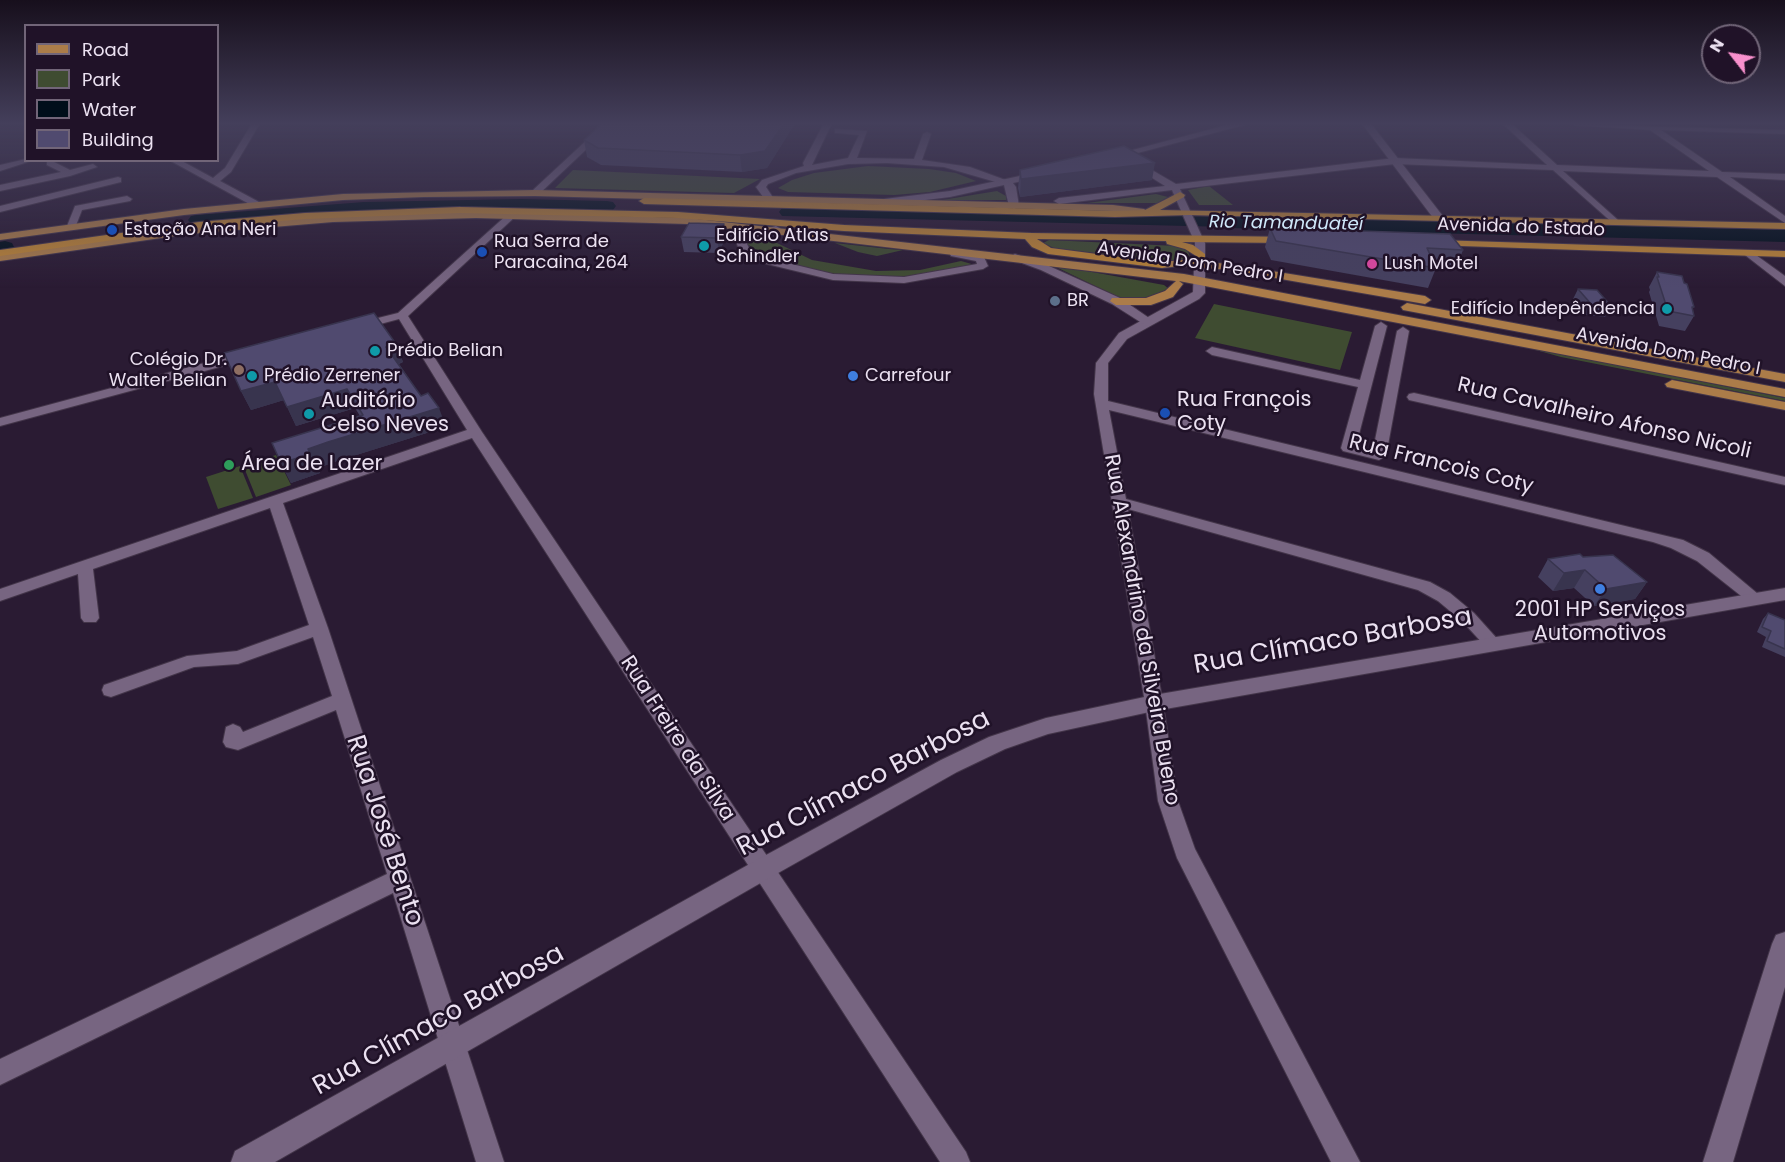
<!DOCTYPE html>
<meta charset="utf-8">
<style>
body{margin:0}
#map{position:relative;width:1785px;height:1162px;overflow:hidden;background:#2a1b33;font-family:Poppins,sans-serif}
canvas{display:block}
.legend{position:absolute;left:24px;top:24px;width:195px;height:138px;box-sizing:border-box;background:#201228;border:2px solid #716578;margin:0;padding:8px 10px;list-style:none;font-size:18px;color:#ebe1f1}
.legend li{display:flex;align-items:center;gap:12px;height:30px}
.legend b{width:30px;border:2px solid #716578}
.north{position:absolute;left:1701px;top:24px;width:60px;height:60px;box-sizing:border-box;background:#201228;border:2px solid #716578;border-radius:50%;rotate:301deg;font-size:16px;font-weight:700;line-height:24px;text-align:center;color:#ebe1f1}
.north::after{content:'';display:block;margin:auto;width:21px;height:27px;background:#f890cd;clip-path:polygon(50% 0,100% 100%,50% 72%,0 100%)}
</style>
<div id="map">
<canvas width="1785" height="1162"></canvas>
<ul class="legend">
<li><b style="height:8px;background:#ab7c49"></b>Road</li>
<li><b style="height:16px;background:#3f4c31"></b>Park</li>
<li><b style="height:16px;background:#000e1a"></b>Water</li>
<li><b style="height:16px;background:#504a6f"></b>Building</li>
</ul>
<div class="north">N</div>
</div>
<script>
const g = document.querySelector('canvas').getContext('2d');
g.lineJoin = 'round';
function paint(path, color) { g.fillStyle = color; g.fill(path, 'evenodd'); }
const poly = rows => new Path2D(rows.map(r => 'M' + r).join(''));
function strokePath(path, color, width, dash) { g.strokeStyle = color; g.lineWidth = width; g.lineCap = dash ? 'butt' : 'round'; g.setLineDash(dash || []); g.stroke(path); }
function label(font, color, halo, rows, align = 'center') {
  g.font = font + ' Poppins,sans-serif'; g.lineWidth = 5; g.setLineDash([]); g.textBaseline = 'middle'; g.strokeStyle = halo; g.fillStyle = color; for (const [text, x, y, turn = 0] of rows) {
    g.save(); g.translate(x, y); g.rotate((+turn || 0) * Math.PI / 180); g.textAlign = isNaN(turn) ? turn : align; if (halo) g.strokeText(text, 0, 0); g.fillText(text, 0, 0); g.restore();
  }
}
paint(poly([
 [868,166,929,169,956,173,976,181,930,192,894,195,788,192,778,188,792,180,814,173],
 [573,170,760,179,734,193,555,188],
 [1209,186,1233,205,1199,205,1188,190],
 [997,191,1006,196,1006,200,942,200],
 [1156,194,1168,197,1158,203,1087,203],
 [761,239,777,243,812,260,876,271,920,270,961,261,975,265,899,278,852,277,810,270,771,259,747,244,751,240],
 [1049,240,1177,246,1188,251,1190,258,1187,261,1178,262,1056,249,1043,243],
 [835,243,889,249,903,250,877,256,858,252],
 [1059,266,1164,285,1169,289,1145,300,1120,298,1056,267],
 [1214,304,1352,332,1340,370,1195,338],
 [1525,347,1785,398,1785,401,1561,357],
 [276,455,291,485,256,497,243,465],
 [240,466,253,498,218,509,206,477]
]), '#3f4c31');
paint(poly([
 [1223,216,1785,230,1785,242,1229,228]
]), '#000e1a');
paint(poly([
 [521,199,607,201,613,202,616,206,613,210,607,211,521,209,364,212,197,225,191,224,188,220,191,216,197,215,364,202,521,199],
 [788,207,1268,218,1274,219,1277,223,1274,227,1268,228,782,216,779,212,782,208,788,207],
 [5,241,12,243,14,247,12,251,0,254,0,242,5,241]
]), '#000e1a');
const minor = poly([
 [251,125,259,125,231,172,220,181,259,202,259,206,253,206,169,160,180,160,213,178,225,168,251,125],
 [603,125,612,125,538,195,532,195,532,191,603,125],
 [823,125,831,125,812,165,848,158,859,135,838,133,835,133,835,129,867,131,857,158,914,159,923,134,927,132,931,134,922,160,970,167,1011,182,1006,185,944,167,887,163,848,164,796,173,768,184,766,187,774,199,766,201,756,187,758,185,762,180,804,166,803,163,823,125],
 [1504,125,1513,125,1557,165,1709,171,1650,130,1575,125,1785,130,1785,134,1661,130,1722,172,1785,174,1785,180,1730,177,1785,216,1785,223,1717,177,1563,171,1618,220,1618,224,1615,225,1553,170,1395,164,1180,189,1205,243,1205,293,1199,299,1127,339,1108,363,1108,401,1683,540,1709,553,1764,599,1762,603,1750,603,1697,561,1671,548,1653,542,1109,410,1126,499,1430,582,1450,593,1474,613,1501,643,1498,647,1492,649,1486,647,1462,621,1438,601,1418,590,1128,509,1163,703,1178,801,1195,849,1360,1162,1331,1162,1177,858,1158,801,1145,703,1094,394,1096,363,1119,333,1193,292,1195,243,1172,190,1059,204,1054,201,1059,198,1165,186,1130,164,1129,162,1133,159,1176,184,1395,158,1547,165,1504,125],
 [26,159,26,160,34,160,0,171,0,165,26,159],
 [50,160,70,170,93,164,97,167,70,176,0,191,0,185,61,172,47,165,47,161,50,160],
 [118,177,121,178,121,182,0,212,0,206,118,177],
 [127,196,132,199,130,201,82,210,75,228,67,226,75,206,127,196],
 [509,213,517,215,408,316,482,432,966,1152,970,1162,940,1162,472,438,283,503,328,628,504,1162,476,1162,393,893,0,1085,0,1059,387,874,336,710,238,750,226,747,223,742,226,727,233,724,240,727,243,732,332,696,313,637,238,664,194,667,111,697,104,695,102,690,104,685,187,656,237,651,309,625,270,508,93,569,99,618,96,622,84,622,81,618,78,574,0,601,0,589,467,430,399,319,358,330,352,326,354,324,398,313,509,213],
 [776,226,781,229,779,231,751,238,746,242,749,248,775,260,833,274,904,277,977,264,976,261,951,256,950,254,955,251,984,257,988,266,983,269,904,283,833,280,767,264,739,250,736,241,743,234,776,226],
 [1381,322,1387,326,1356,446,1373,450,1397,331,1403,327,1409,331,1386,456,1379,460,1343,451,1341,448,1358,387,1212,355,1206,351,1212,347,1360,380,1375,326,1381,322],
 [249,351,253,352,253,358,0,426,0,418,249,351],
 [1414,393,1785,477,1785,485,1409,400,1407,397,1409,394,1414,393]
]);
const tertiary = poly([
 [1015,254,1049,266,1120,298,1155,322,1149,326,1145,325,1112,304,1041,270,1011,259,1009,257,1015,254]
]);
const secondary = poly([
 [1227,125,1244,125,1111,160,1106,157,1227,125],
 [1363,125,1372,125,1442,215,1442,219,1434,219,1363,125],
 [1043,171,1046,172,1046,176,1013,183,1016,187,1019,206,1014,209,1009,206,1004,185,950,197,884,205,879,202,884,199,950,191,1043,171],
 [1749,250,1785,276,1785,286,1745,255,1745,251,1749,250],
 [1785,588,1785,600,1154,711,1048,734,1005,749,957,772,771,877,275,1162,231,1162,235,1151,755,861,941,760,989,737,1046,718,1154,695,1785,588],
 [1785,932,1785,987,1733,1162,1703,1162,1772,944,1776,935,1785,932]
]);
const primary = poly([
 [535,190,1113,205,1144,209,1149,212,1144,215,1113,211,535,196,424,197,343,200,184,215,0,240,0,234,184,209,343,194,535,190],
 [476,212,688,218,1184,274,1785,389,1785,397,1184,282,1179,281,1183,284,1173,297,1151,305,1116,305,1110,301,1112,298,1146,298,1165,291,1176,281,688,224,476,218,333,222,189,234,0,261,0,255,189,228,333,216,476,212],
 [1182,260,1229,264,1425,296,1431,300,1425,304,1229,270,1182,266,1162,268,1156,265,1162,262,1182,260],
 [1407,303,1785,374,1785,382,1403,310,1401,307,1407,303],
 [1672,380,1785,402,1785,410,1667,387,1665,384,1672,380]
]);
const trunk = poly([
 [1180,192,1185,195,1184,197,1160,210,1785,223,1785,229,1189,215,1115,217,644,204,639,201,644,198,1115,211,1145,210,1180,192],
 [460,207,678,212,844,225,1031,233,1291,237,1297,240,1291,243,1182,242,1193,245,1205,254,1205,258,1201,259,1185,249,1167,244,1166,241,1037,239,1051,248,1166,263,1168,265,1162,268,1048,254,1032,247,1025,239,844,231,678,218,460,213,305,219,199,228,0,256,0,250,199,222,305,213,460,207],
 [1436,240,1785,251,1785,257,1432,245,1432,241,1436,240]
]);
strokePath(minor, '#433549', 2);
strokePath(tertiary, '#433549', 2);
strokePath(secondary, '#433549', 2);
strokePath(primary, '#433549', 2);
strokePath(trunk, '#433549', 2);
paint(minor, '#776581');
paint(tertiary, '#776581');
paint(secondary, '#776581');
paint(primary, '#ab7c49');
paint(trunk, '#bc8436');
paint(poly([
 [794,125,767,168,742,172,601,165,587,157,584,140],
 [1020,170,1152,180,1020,197,1018,188],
 [724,224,725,238,719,253,684,252,681,237],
 [1270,228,1463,250,1456,269,1436,268,1428,288,1271,260,1265,247],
 [1657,272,1684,283,1694,307,1692,309,1694,316,1685,331,1659,326,1649,292,1650,290,1649,287],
 [1578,289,1611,306,1605,317,1586,315,1573,299],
 [396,344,403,362,399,364,421,396,446,427,337,461,318,468,320,473,291,483,281,463,360,416,355,408,296,426,284,400,251,410,241,391],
 [1583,557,1647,582,1635,599,1594,606,1574,588,1553,591,1538,577,1548,559],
 [1768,613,1785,620,1785,657,1762,647,1766,637,1757,632,1763,619]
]), '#45405f');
paint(poly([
 [783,125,794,125,767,168,742,172,740,155],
 [1155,163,1152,180,1020,197,1021,179],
 [724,224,725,238,719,253,717,238],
 [396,344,403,362,394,365,386,347],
 [275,382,284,400,251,410,241,391],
 [347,389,355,408,296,426,287,407],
 [439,408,446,427,337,461,318,468,320,473,291,483,281,463,308,449,328,442],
 [1585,570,1574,588,1553,591,1564,573],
 [1647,582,1635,599,1594,606,1606,589]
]), '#38344e');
const building = poly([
 [600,125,783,125,765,151,740,155,598,148,584,140,600,125],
 [1124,146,1155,163,1021,179,1020,170,1124,146],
 [689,223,724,224,717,238,681,237,689,223],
 [1270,228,1450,234,1463,250,1427,248,1436,268,1276,241,1270,228],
 [1657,272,1682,276,1684,283,1687,284,1694,307,1692,307,1694,316,1668,311,1657,277,1659,277,1657,272],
 [1578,289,1597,290,1611,306,1592,305,1578,289],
 [374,313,396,344,386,347,421,396,428,393,439,408,328,442,308,449,311,454,281,463,272,443,363,415,347,389,287,407,275,382,241,391,224,353,374,313],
 [1580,554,1583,557,1613,555,1647,582,1606,589,1585,570,1564,573,1548,559,1580,554],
 [1768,613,1785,620,1785,649,1767,641,1771,631,1762,627,1768,613]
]);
paint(building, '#504a6f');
strokePath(building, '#38344e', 1.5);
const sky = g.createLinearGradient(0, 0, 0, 288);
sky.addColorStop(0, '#170f1c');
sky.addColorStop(0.43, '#443f5b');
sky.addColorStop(1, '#443f5b00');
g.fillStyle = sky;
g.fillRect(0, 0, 1785, 288);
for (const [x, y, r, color] of [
 [112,230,6,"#1a4fb4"],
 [704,246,6,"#0f9aa8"],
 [482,252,6,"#1a4fb4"],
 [1372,264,6,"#d1479c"],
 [1055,301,6,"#5c6f8a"],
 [1667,309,6,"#0f9aa8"],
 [375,351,6,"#0f9aa8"],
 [239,370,6,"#8d6e63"],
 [252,376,6,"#0f9aa8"],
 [853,376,6,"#3f7fe0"],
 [1165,413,6,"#1a4fb4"],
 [309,414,6,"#0f9aa8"],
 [229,465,6,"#2e9e5b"],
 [1600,589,6,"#3f7fe0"]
]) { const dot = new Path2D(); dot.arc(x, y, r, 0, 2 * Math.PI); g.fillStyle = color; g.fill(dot); strokePath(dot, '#201228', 2); }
label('italic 18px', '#cee7f9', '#201228', [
 ["Rio Tamanduateí",1286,224,1]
]);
label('18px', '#ebe1f1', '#201228', [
 ["Avenida do Estado",1521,228,2],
 ["Avenida Dom Pedro I",1190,263,9],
 ["Avenida Dom Pedro I",1668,352,11]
]);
label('18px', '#ebe1f1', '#201228', [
 ["Estação Ana Neri",124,230],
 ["Edifício Atlas",716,236],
 ["Schindler",716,257],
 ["Rua Serra de",494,242],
 ["Paracaina, 264",494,263],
 ["Lush Motel",1384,264],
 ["BR",1067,301],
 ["Edifício Indepêndencia",1655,309,"right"],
 ["Prédio Belian",387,351],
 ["Colégio Dr.",227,360,"right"],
 ["Walter Belian",227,381,"right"],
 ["Prédio Zerrener",264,376],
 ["Carrefour",865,376]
], 'left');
label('21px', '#ebe1f1', '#201228', [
 ["Rua François",1177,401],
 ["Coty",1177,425],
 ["Auditório",321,402],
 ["Celso Neves",321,426],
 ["Área de Lazer",241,465],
 ["2001 HP Serviços",1600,611,"center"],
 ["Automotivos",1600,635,"center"]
], 'left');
label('21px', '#ebe1f1', '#201228', [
 ["Rua Cavalheiro Afonso Nicoli",1604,419,13],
 ["Rua Francois Coty",1441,465,14],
 ["Rua Alexandrino da Silveira Bueno",1141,630,80],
 ["Rua Freire da Silva",677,739,57]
]);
label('26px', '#ebe1f1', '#201228', [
 ["Rua Clímaco Barbosa",1333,642,-10],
 ["Rua Clímaco Barbosa",864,784,-28],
 ["Rua José Bento",384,831,72],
 ["Rua Clímaco Barbosa",439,1021,-29]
]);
</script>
